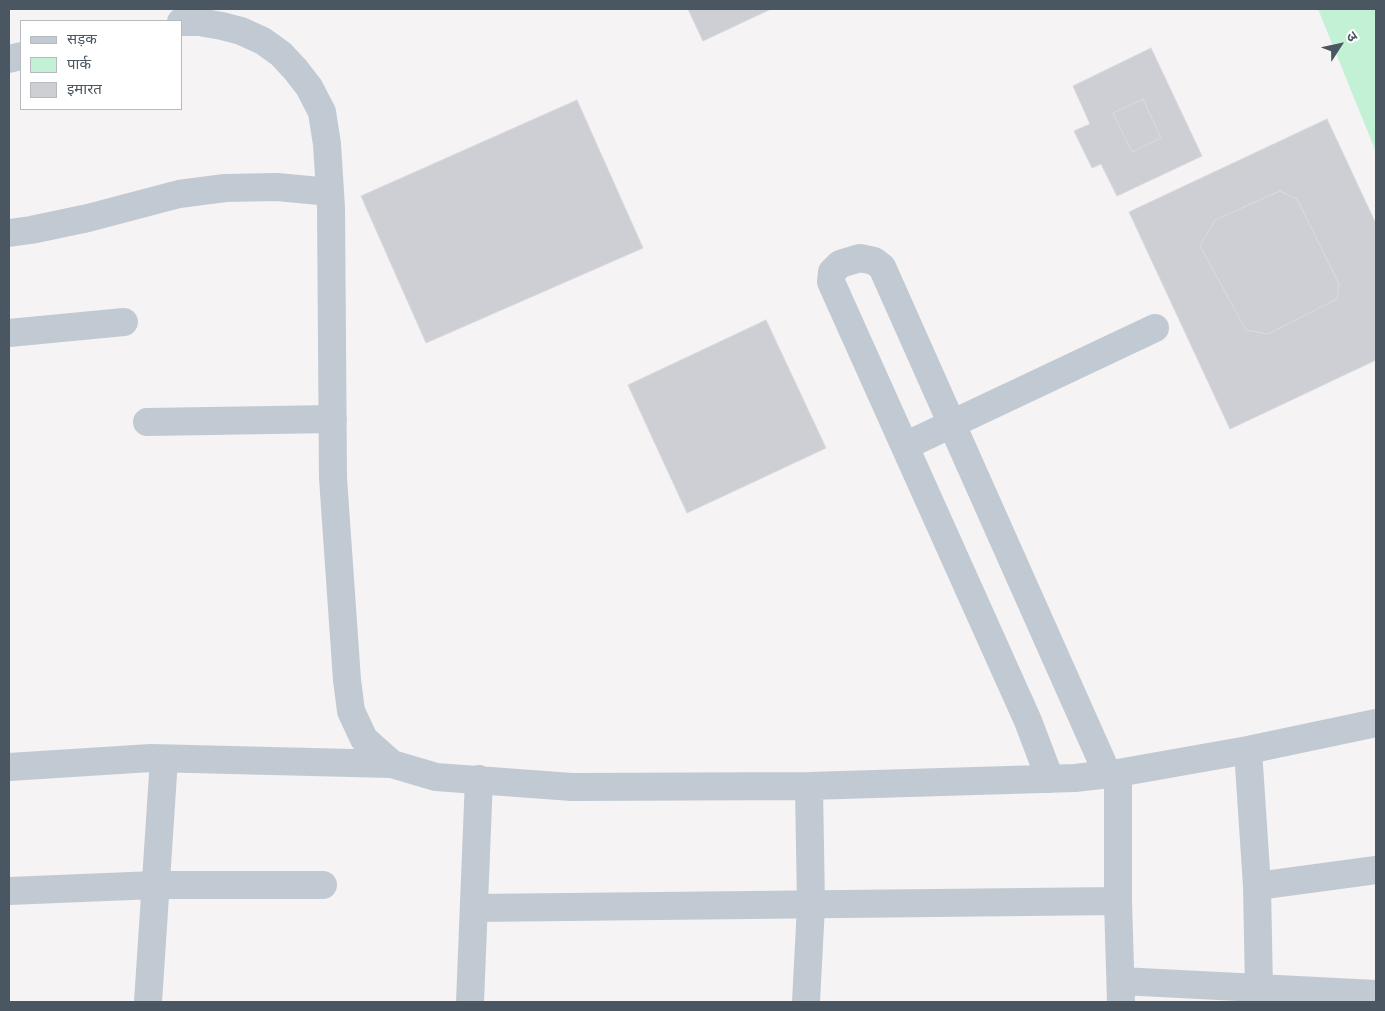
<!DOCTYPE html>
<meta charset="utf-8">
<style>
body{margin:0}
#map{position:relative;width:1385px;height:1011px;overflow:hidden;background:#f5f3f3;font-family:"Work Sans","Noto Sans Devanagari",sans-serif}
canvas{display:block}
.frame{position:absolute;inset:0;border:10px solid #4a5661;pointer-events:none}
.legend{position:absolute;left:20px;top:20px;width:162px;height:90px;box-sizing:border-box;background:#fff;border:1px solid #b7bbc0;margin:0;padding:6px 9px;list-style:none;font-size:15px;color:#4a5661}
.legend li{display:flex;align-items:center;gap:10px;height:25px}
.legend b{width:25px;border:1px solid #b7bbc0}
.north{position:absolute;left:1315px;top:20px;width:50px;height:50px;-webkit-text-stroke:4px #fff;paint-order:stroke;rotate:55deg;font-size:14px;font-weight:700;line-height:20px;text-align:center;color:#4a5661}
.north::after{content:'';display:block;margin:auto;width:18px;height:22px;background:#4a5661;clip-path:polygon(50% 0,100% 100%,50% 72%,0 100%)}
</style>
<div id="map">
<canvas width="1385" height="1011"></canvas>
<div class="frame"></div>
<ul class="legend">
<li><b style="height:6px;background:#c1cad2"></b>सड़क</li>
<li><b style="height:14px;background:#c3f1d5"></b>पार्क</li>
<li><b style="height:14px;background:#cdcfd5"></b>इमारत</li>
</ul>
<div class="north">उ</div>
</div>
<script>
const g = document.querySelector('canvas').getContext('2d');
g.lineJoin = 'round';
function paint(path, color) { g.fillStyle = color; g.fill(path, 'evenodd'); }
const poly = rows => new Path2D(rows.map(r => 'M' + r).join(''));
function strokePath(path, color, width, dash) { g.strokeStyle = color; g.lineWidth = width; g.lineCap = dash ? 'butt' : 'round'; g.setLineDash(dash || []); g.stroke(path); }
paint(poly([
 [1318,9,1376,9,1376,152]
]), '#c3f1d5');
const building = poly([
 [688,9,771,9,703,41,688,9],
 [1151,48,1202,156,1117,196,1101,164,1092,168,1074,131,1090,124,1073,86,1151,48],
 [1143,99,1161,138,1132,152,1113,113,1143,99],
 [1143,99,1161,138,1132,152,1113,113,1143,99],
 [577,100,643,248,426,343,361,196,577,100],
 [1327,119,1376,224,1376,360,1230,429,1129,212,1327,119],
 [1280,191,1297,199,1339,284,1337,299,1268,334,1246,330,1200,246,1215,220,1280,191],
 [1280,191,1297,199,1339,284,1337,299,1268,334,1246,330,1200,246,1215,220,1280,191],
 [766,320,826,448,687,513,628,385,766,320]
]);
paint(building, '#cdcfd5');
strokePath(building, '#d7d9de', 1);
strokePath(poly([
 [181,22,199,22,222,26,241,31,263,41,281,54,295,69,309,87,322,112,327,144,331,208,333,478,347,680,351,711,364,739,392,764,436,777,572,787,809,786,1075,778,1118,773,1248,750,1376,723],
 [9,59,21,56],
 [9,233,31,230,88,218,179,194,225,188,277,187,330,192],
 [9,333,124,322],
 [147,422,333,419],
 [905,446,1155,328],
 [1248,750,1257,886,1259,989],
 [9,767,151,758,392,764],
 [1118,773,1118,901,1121,1002],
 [1050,779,1028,721,831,282,832,272,840,264,860,258,874,261,882,267,1108,775],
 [1257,886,1376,870],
 [9,891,155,885,323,885],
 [474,908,1118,901],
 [1121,981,1376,994],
 [148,1002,164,759],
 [470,1002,479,779],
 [806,1002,811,906,809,786]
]), '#c1cad2', 28);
</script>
